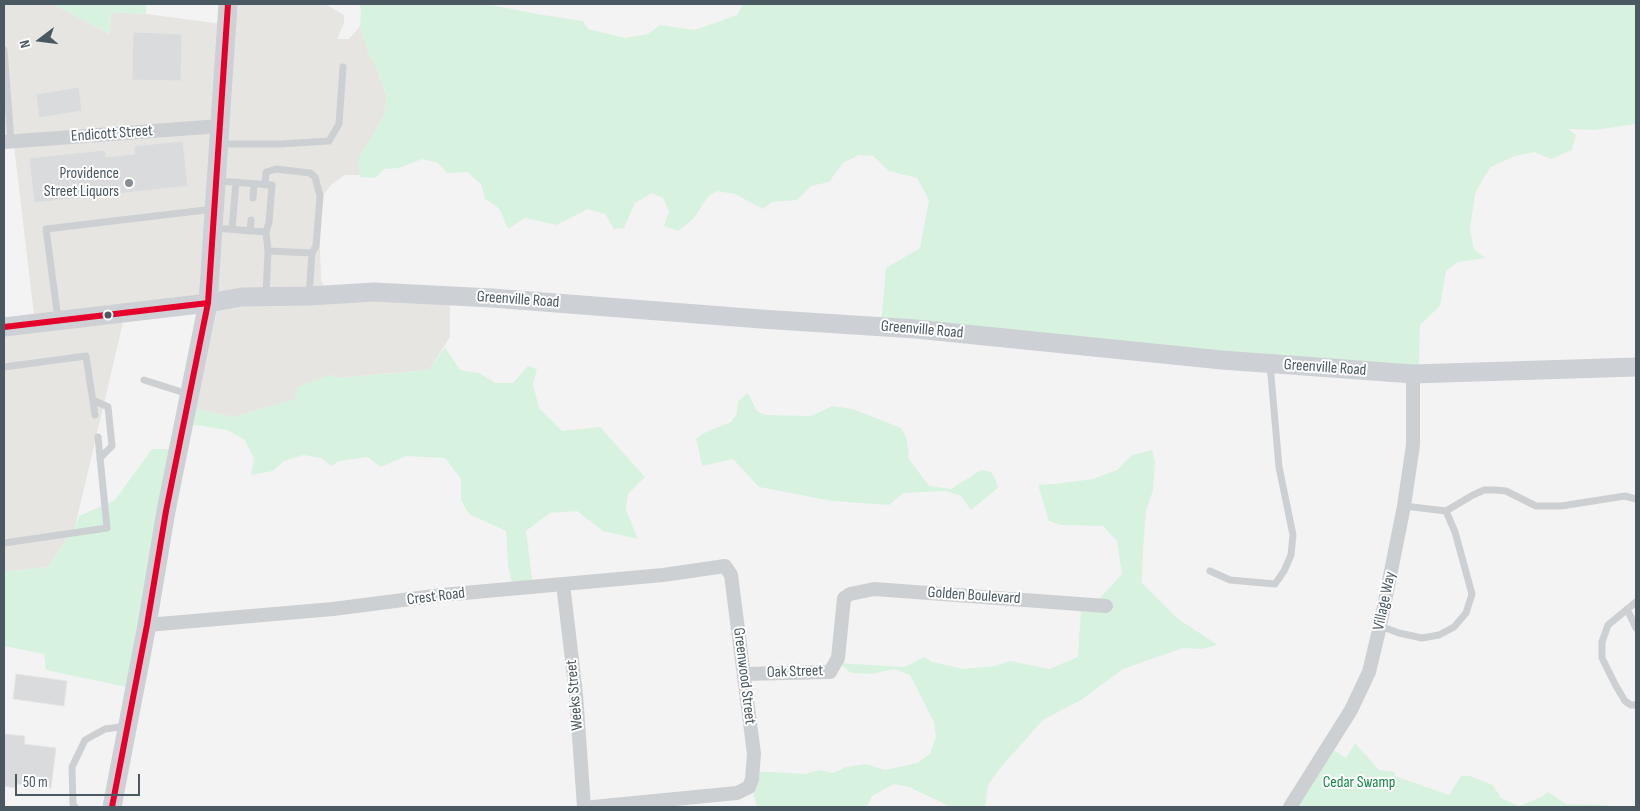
<!DOCTYPE html>
<style>
body{margin:0}
#map{position:relative;width:1640px;height:811px;overflow:hidden;background:#f4f3f3;font-family:"Sofia Sans Condensed",sans-serif}
canvas{display:block}
.frame{position:absolute;inset:0;border:5px solid #495861;pointer-events:none}
.north{position:absolute;left:15px;top:15px;width:50px;height:50px;-webkit-text-stroke:4px #fff;paint-order:stroke;rotate:255deg;font-size:14px;font-weight:700;line-height:20px;text-align:center;color:#495861}
.north::after{content:'';display:block;margin:auto;width:18px;height:22px;background:#495861;clip-path:polygon(50% 0,100% 100%,50% 72%,0 100%)}
.scale{position:absolute;left:15px;top:774px;width:125px;height:22px;box-sizing:border-box;border:2px solid #495861;border-top:0;padding-left:6px;font-size:15px;line-height:18px;white-space:nowrap;color:#495861;-webkit-text-stroke:4px #fff;paint-order:stroke}
</style>
<div id="map">
<canvas width="1640" height="811"></canvas>
<div class="frame"></div>
<div class="north">N</div>
<div class="scale">50 m</div>
</div>
<script>
const g = document.querySelector('canvas').getContext('2d');
g.lineJoin = 'round';
function paint(path, color) { g.fillStyle = color; g.fill(path, 'evenodd'); }
const poly = rows => new Path2D(rows.map(r => 'M' + r).join(''));
function strokePath(path, color, width, dash) { g.strokeStyle = color; g.lineWidth = width; g.lineCap = dash ? 'butt' : 'round'; g.setLineDash(dash || []); g.stroke(path); }
function label(font, color, halo, rows, align = 'center') {
  g.font = font + ' "Sofia Sans Condensed",sans-serif'; g.lineWidth = 4; g.setLineDash([]); g.textBaseline = 'middle'; g.strokeStyle = halo; g.fillStyle = color; for (const [text, x, y, turn = 0] of rows) {
    g.save(); g.translate(x, y); g.rotate((+turn || 0) * Math.PI / 180); g.textAlign = isNaN(turn) ? turn : align; if (halo) g.strokeText(text, 0, 0); g.fillText(text, 0, 0); g.restore();
  }
}
paint(poly([
 [4,4,53,4,110,34,111,12,146,14,223,24,227,4,325,4,344,15,344,23,337,39,349,39,360,26,369,55,374,61,387,97,384,116,359,159,360,175,345,175,332,184,324,194,319,216,321,281,327,290,450,298,450,337,429,370,338,378,330,375,296,399,234,417,187,407,205,310,125,314,75,527,48,567,4,572,4,319,34,315,14,146,4,147]
]), '#e7e5e2');
paint(poly([
 [53,4,146,4,146,14,111,12,110,34],
 [359,4,486,4,543,15,583,21,588,29,625,38,648,34,660,25,695,30,737,15,743,4,1636,4,1636,124,1594,130,1568,129,1576,135,1572,150,1551,159,1534,152,1515,156,1491,167,1484,177,1475,194,1470,230,1474,249,1485,258,1458,262,1446,271,1440,306,1420,325,1419,363,1417,367,1394,363,1387,364,881,323,886,268,920,248,929,200,917,178,889,171,873,156,859,155,843,163,829,182,811,186,797,200,772,202,763,209,735,194,717,191,708,197,693,219,678,231,664,226,669,211,663,198,652,193,635,203,624,228,614,229,605,214,588,209,556,225,525,218,508,229,500,210,496,206,485,199,481,184,467,172,447,173,438,163,422,159,399,168,384,169,375,178,360,177,358,159,384,116,387,97,374,61,369,55,360,26,361,10],
 [445,347,460,370,479,373,496,383,513,383,528,366,537,369,533,384,539,408,562,431,600,427,645,477,628,494,626,510,638,539,603,531,577,511,550,513,526,531,533,587,513,589,508,565,506,531,469,514,461,500,461,479,445,458,406,456,381,467,367,457,339,461,331,466,321,458,303,455,284,461,273,471,251,475,254,459,245,440,227,430,183,423,187,407,234,417,295,399,297,387,330,375,338,378,429,370],
 [748,393,757,411,765,415,811,416,832,406,853,409,901,428,907,440,909,459,929,486,951,489,981,470,991,472,995,478,998,488,971,510,961,496,946,491,903,493,889,505,832,501,759,487,733,459,702,466,696,438,708,431,731,422,737,413,738,401],
 [152,449,176,449,131,688,46,670,44,654,4,646,4,572,48,567,75,527,79,516,115,500],
 [1152,450,1155,461,1153,490,1146,511,1143,549,1142,583,1178,619,1218,645,1201,649,1183,648,1123,669,1081,700,1043,720,1001,767,988,785,985,807,951,807,909,787,894,784,872,796,867,807,757,807,749,778,750,771,804,774,819,770,833,773,846,767,866,764,885,770,917,763,930,754,936,737,934,722,910,675,894,669,872,674,851,673,839,663,904,667,924,657,932,662,964,669,995,666,1010,661,1049,669,1078,657,1081,609,1093,605,1122,574,1117,541,1103,526,1061,525,1049,521,1038,485,1055,484,1093,479,1117,470,1132,455],
 [1355,743,1379,770,1395,772,1395,776,1449,795,1461,776,1470,776,1493,785,1501,798,1519,806,1541,797,1548,792,1566,804,1607,805,1608,807,1296,807,1332,749,1346,758]
]), '#d8f2e0');
const building = poly([
 [133,32,182,34,181,81,132,80,133,32],
 [79,87,82,111,39,118,36,94,79,87],
 [183,141,188,186,34,203,29,158,105,150,106,157,135,154,134,146,183,141],
 [16,674,67,681,64,706,13,699,16,674],
 [4,734,25,736,24,744,56,748,51,788,17,784,16,788,4,786,4,734]
]);
paint(building, '#dadbdc');
strokePath(building, '#e5e5e6', 1);
strokePath(poly([
 [4,50,11,141],
 [219,144,280,144,329,141,339,124,343,67],
 [218,181,272,185,269,222,266,232],
 [265,185,266,172,276,169,310,173,315,177,320,196,316,246,312,253],
 [253,198,254,184],
 [214,228,266,232,268,251,312,253,309,295],
 [232,229,236,182],
 [250,231,251,220],
 [266,296,268,251],
 [58,319,46,229,214,209],
 [4,367,86,356,95,415],
 [144,380,188,394],
 [93,400,108,407,112,446,100,458],
 [1404,506,1446,511,1473,495,1484,490,1496,490,1506,491,1536,506,1561,506,1625,496,1636,499],
 [4,543,107,528,98,437],
 [1210,571,1230,580,1275,584,1284,571,1291,555,1293,535,1279,467,1270,364],
 [1636,602,1608,625,1602,642,1602,658,1616,686,1625,701,1631,705,1636,705],
 [1627,609,1636,628],
 [1380,626,1399,633,1422,638,1439,635,1454,627,1466,613,1472,594,1455,532,1446,511],
 [75,807,73,805,72,767,85,740,105,729,127,726]
]), '#cdd0d2', 7);
strokePath(poly([
 [4,142,220,126],
 [563,584,576,694,584,807],
 [147,625,333,609,442,595,663,575,725,566,731,575,754,754,752,779,749,787,737,793,593,807],
 [744,674,830,672,838,658,844,598,850,594,874,589,1106,606],
 [1290,807,1351,710,1369,672,1380,626,1404,506,1413,445,1413,374]
]), '#cdd0d2', 14);
strokePath(poly([
 [4,327,208,303,242,297,309,296,374,292,492,298,761,319,916,329,1222,360,1413,374,1636,367],
 [112,807,147,625,166,511,208,303,228,4]
]), '#cdd0d4', 19);
strokePath(poly([
 [4,327,208,303],
 [112,807,147,625,166,511,208,303,228,4]
]), '#e4002b', 6);
for (const [x, y, r, color] of [
 [129,183,5,"#858e94"],
 [108,315,4.5,"#495861"]
]) { const dot = new Path2D(); dot.arc(x, y, r, 0, 2 * Math.PI); g.fillStyle = color; g.fill(dot); strokePath(dot, '#fff', 2); }
label('16px', '#495861', '#fff', [
 ["Endicott Street",112,134,-4],
 ["Greenville Road",518,300,4],
 ["Greenville Road",922,330,5],
 ["Greenville Road",1325,368,4],
 ["Golden Boulevard",974,596,4],
 ["Crest Road",436,597,-7],
 ["Village Way",1385,601,-78],
 ["Oak Street",795,672,-2],
 ["Greenwood Street",744,676,83],
 ["Weeks Street",575,695,-95]
]);
label('16px', '#495861', '#fff', [
 ["Providence",119,174],
 ["Street Liquors",119,192]
], 'right');
label('16px', '#158744', '#fff', [
 ["Cedar Swamp",1359,783]
]);
</script>
